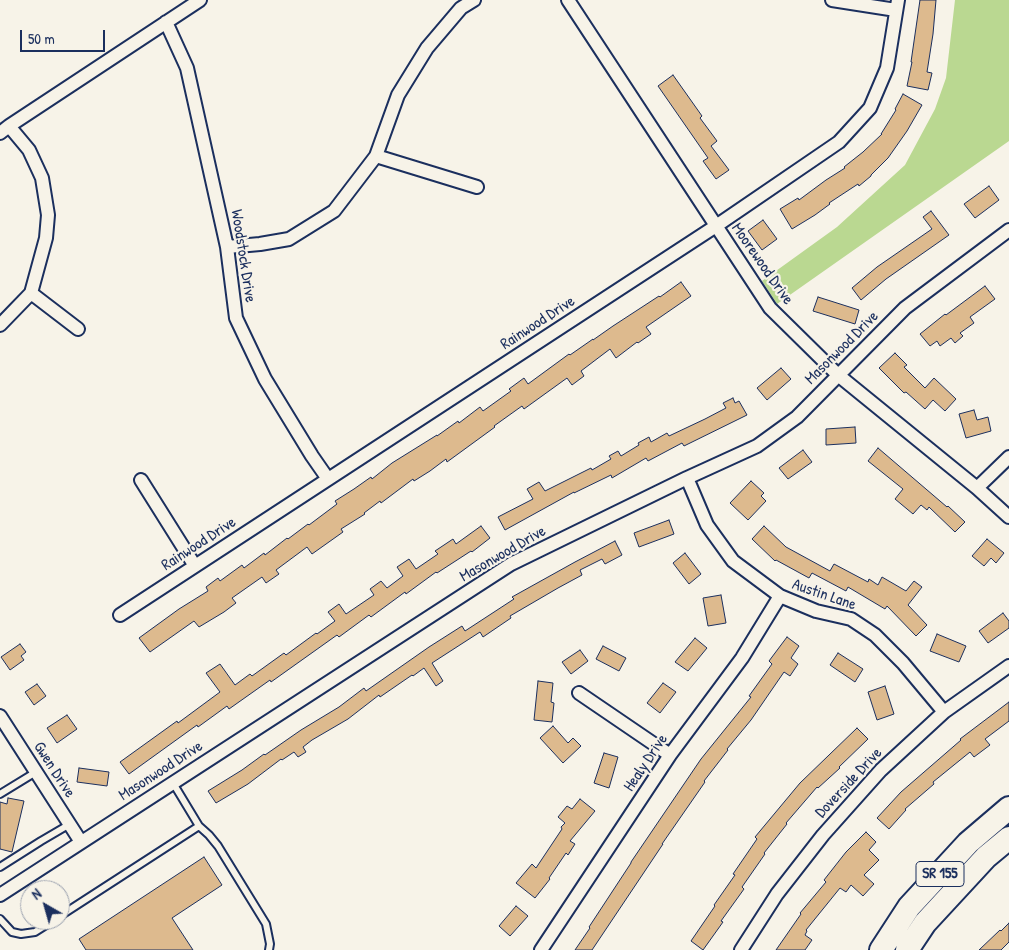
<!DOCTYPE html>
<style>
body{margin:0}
#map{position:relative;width:1009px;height:950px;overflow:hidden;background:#f7f3e8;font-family:"Patrick Hand",sans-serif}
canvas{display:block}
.north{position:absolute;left:20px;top:880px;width:50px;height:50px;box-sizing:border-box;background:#f7f3e8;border:1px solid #9fa5b1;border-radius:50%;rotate:322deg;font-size:14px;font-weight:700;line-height:20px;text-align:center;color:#1b2f5e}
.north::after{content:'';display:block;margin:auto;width:18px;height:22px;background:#1b2f5e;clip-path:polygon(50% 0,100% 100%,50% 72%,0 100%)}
.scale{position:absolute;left:20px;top:30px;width:85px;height:22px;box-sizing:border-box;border:2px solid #1b2f5e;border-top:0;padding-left:6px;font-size:15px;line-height:18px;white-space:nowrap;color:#1b2f5e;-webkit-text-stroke:4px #f7f3e8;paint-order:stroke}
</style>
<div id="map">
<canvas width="1009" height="950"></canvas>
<div class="north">N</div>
<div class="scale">50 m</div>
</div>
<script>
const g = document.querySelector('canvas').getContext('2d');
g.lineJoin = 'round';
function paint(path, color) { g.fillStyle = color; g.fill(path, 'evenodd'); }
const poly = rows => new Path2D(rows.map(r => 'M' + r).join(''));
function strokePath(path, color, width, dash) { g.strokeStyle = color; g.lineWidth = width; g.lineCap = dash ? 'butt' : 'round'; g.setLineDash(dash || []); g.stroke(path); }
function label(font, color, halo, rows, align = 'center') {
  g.font = font + ' "Patrick Hand",sans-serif'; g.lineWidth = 4.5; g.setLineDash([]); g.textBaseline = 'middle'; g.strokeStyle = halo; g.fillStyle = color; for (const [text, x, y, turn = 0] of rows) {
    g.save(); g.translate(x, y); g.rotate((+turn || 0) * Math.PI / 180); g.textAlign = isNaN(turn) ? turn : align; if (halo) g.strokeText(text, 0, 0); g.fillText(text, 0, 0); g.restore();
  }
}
paint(poly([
 [955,0,1009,0,1009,141,777,304,762,281,837,227,905,165,935,109,946,78]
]), '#bad891');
const building = poly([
 [920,0,936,0,933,34,927,72,932,73,928,90,907,86,912,62,911,62,920,0],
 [673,75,702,116,700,118,717,141,711,146,729,170,716,179,703,161,708,158,658,86,673,75],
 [903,94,922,105,907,131,888,158,871,175,871,176,859,186,858,184,829,203,830,204,815,215,792,229,780,209,798,198,799,200,826,180,845,168,844,167,863,152,882,134,881,134,896,110,895,109,903,94],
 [989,186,999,200,975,218,964,204,989,186],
 [931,211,949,235,886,279,861,300,852,288,877,267,932,229,923,217,931,211],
 [763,220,777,239,762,250,748,231,763,220],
 [681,282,691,296,646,327,651,334,638,343,637,342,616,358,610,349,581,371,584,376,572,385,567,378,524,409,522,406,494,426,495,427,447,462,446,459,430,471,414,481,413,479,381,503,380,501,364,513,365,514,341,529,343,532,312,554,307,547,276,570,279,574,266,583,262,577,232,598,236,603,224,612,199,627,194,621,150,652,139,638,179,609,208,591,206,587,218,578,220,581,242,565,244,568,264,553,265,555,287,538,288,539,308,524,309,525,337,504,335,501,354,489,371,477,372,479,392,463,437,435,437,436,458,421,459,423,480,407,483,411,511,391,509,389,524,378,528,384,569,354,570,355,593,339,593,340,613,326,659,296,660,297,681,282],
 [985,286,995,299,970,317,974,323,960,333,963,336,955,343,951,338,940,346,937,341,930,346,920,334,945,314,946,315,985,286],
 [818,297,859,310,855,324,813,311,818,297],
 [895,353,907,365,904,367,925,388,934,378,956,399,945,411,933,400,925,409,906,392,904,393,879,368,895,353],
 [781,368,791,379,767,400,757,388,781,368],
 [733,398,735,403,739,401,747,415,684,446,682,443,648,461,646,458,612,478,611,475,574,493,574,492,505,530,498,517,533,499,527,489,539,482,545,491,591,468,592,470,611,459,609,456,618,451,621,456,639,445,638,443,649,437,651,442,667,433,669,436,705,419,726,408,723,403,733,398],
 [974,410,977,420,988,417,991,431,966,438,959,414,974,410],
 [855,427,856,443,826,445,826,429,855,427],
 [878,448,947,507,948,506,965,522,955,532,929,507,927,510,921,505,913,514,895,499,903,489,868,461,878,448],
 [803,450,812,462,788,479,779,468,803,450],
 [751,481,764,493,761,496,766,501,748,520,730,503,751,481],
 [669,520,674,534,639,547,634,533,669,520],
 [481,526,490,538,472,552,471,551,437,573,436,572,406,594,405,592,371,617,369,615,339,637,337,635,271,682,270,680,229,709,227,706,198,727,197,725,129,774,120,762,177,721,178,723,220,692,206,673,220,664,235,685,250,674,252,676,284,653,286,655,316,633,317,634,335,621,328,612,339,604,346,614,374,595,370,589,381,581,387,588,403,576,397,567,409,559,416,569,438,554,435,551,453,539,456,544,481,526],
 [764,526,786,547,830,571,834,564,868,582,869,579,878,585,882,577,906,591,914,581,922,587,908,605,927,625,916,636,887,606,885,609,848,587,846,591,812,573,809,578,776,560,775,561,752,539,764,526],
 [987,539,1004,553,996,563,991,558,984,566,972,556,987,539],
 [615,541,622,555,605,564,602,559,580,570,582,575,558,588,510,616,511,618,483,637,480,632,432,663,443,681,436,686,424,668,413,676,412,675,380,697,379,695,348,719,312,740,303,747,306,752,298,757,294,752,282,760,281,759,248,784,216,803,208,791,242,770,264,754,265,755,301,730,339,707,364,688,366,691,429,647,462,626,465,631,514,599,512,597,575,562,615,541],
 [685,553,701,574,689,584,673,563,685,553],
 [721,595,726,623,708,626,703,598,721,595],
 [1003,613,1009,621,1009,628,988,643,979,631,1003,613],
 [937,634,966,646,959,662,930,651,937,634],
 [787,637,799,646,791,658,798,664,790,676,784,672,751,720,727,749,728,750,704,781,705,782,662,844,663,844,592,950,575,950,590,928,589,927,631,863,631,862,701,759,751,697,749,696,772,664,769,661,787,637],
 [695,638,707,648,688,671,675,662,695,638],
 [20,644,26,652,21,656,24,660,10,670,1,657,20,644],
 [603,646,626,658,619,671,596,659,603,646],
 [580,650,588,661,571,674,562,662,580,650],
 [838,653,863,669,855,682,830,665,838,653],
 [538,681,553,683,551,702,554,703,552,722,534,720,538,681],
 [663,683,676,692,660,713,647,703,663,683],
 [37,684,46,696,34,705,25,692,37,684],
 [885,686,894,714,877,720,868,692,885,686],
 [1009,702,1009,721,985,739,990,745,974,757,970,752,933,782,934,784,905,809,906,810,889,829,877,818,901,792,961,740,960,739,1009,702],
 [67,715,77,729,57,743,47,728,67,715],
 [553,726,568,743,573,738,581,746,563,763,540,738,553,726],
 [857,728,868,739,839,767,840,768,818,788,817,787,786,823,787,824,764,853,765,854,742,887,744,889,721,921,723,922,703,950,691,941,715,906,714,905,735,875,733,874,757,839,755,837,800,783,857,728],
 [604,753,618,757,609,788,594,783,604,753],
 [79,768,109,772,107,786,77,782,79,768],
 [8,798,24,801,12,852,0,849,0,802,7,804,8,798],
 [580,799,595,811,570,841,575,844,568,855,566,853,549,878,550,879,535,898,516,883,532,864,536,868,562,829,561,827,565,823,558,817,567,806,572,809,580,799],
 [866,832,876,842,869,850,879,860,864,875,874,884,863,896,851,885,846,892,840,888,806,930,807,931,805,935,812,940,805,950,776,950,801,914,800,913,826,882,824,880,846,852,866,832],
 [204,857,222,885,172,918,193,950,86,950,79,939,204,857],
 [516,906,528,916,510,936,499,926,516,906],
 [1009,923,1009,942,1001,950,979,950,1000,930,1001,931,1009,923]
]);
paint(building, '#ddba8e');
strokePath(building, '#1b2f5e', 1);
const service = poly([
 [173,783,199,826,209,835,218,846,266,924,270,944,269,950],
 [0,794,36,772],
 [0,867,41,841,70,824],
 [60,916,199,826],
 [0,919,12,932,21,934,35,932,54,920]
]);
const minor = poly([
 [568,0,770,308,838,375,977,488,1009,517],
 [832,0,896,10],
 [166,22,187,68,227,247,236,318,265,379,312,456,328,479],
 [0,133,9,126,200,0],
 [376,156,477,187],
 [227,247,260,244,289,239,334,211,376,156,398,95,427,48,461,8,474,0],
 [31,293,78,329],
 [0,325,31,293,46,238,48,215,42,178,29,150,9,126],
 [687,478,707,525,733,561,780,596,816,611,851,619,875,635,903,663,944,712],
 [141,480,195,566],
 [977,488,1009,457],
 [120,615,716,226,839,142,870,108,887,68,898,0],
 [579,693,670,755],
 [0,716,81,842],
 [0,895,511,564,687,478,757,446,797,417,905,308,1009,230],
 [541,950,670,755,742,658,780,596],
 [741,950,777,894,823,835,881,770,944,712,1009,666]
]);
const motorway = poly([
 [881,950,909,907,968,843,1009,808],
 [907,950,925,923,986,857,1009,838]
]);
strokePath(service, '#1b2f5e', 10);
strokePath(minor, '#1b2f5e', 16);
strokePath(motorway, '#1b2f5e', 26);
strokePath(service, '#f7f3e8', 6);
strokePath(minor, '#f7f3e8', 12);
strokePath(motorway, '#f7f3e8', 22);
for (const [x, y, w] of [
 [940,874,48]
]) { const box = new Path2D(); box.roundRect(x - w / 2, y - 12.5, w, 25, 4); g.fillStyle = '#f7f3e8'; g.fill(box); strokePath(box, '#1b2f5e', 1); }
label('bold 15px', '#1b2f5e', null, [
 ["SR 155",940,874]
]);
label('16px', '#1b2f5e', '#f7f3e8', [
 ["Woodstock Drive",243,256,81],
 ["Moorewood Drive",762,264,55],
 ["Rainwood Drive",538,323,-33],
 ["Masonwood Drive",842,348,-45],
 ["Rainwood Drive",199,544,-33],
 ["Masonwood Drive",503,554,-30],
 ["Austin Lane",824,595,19],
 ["Healy Drive",646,763,-56],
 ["Gwen Drive",54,770,57],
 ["Masonwood Drive",161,771,-33],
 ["Doverside Drive",849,783,-47]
]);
</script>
